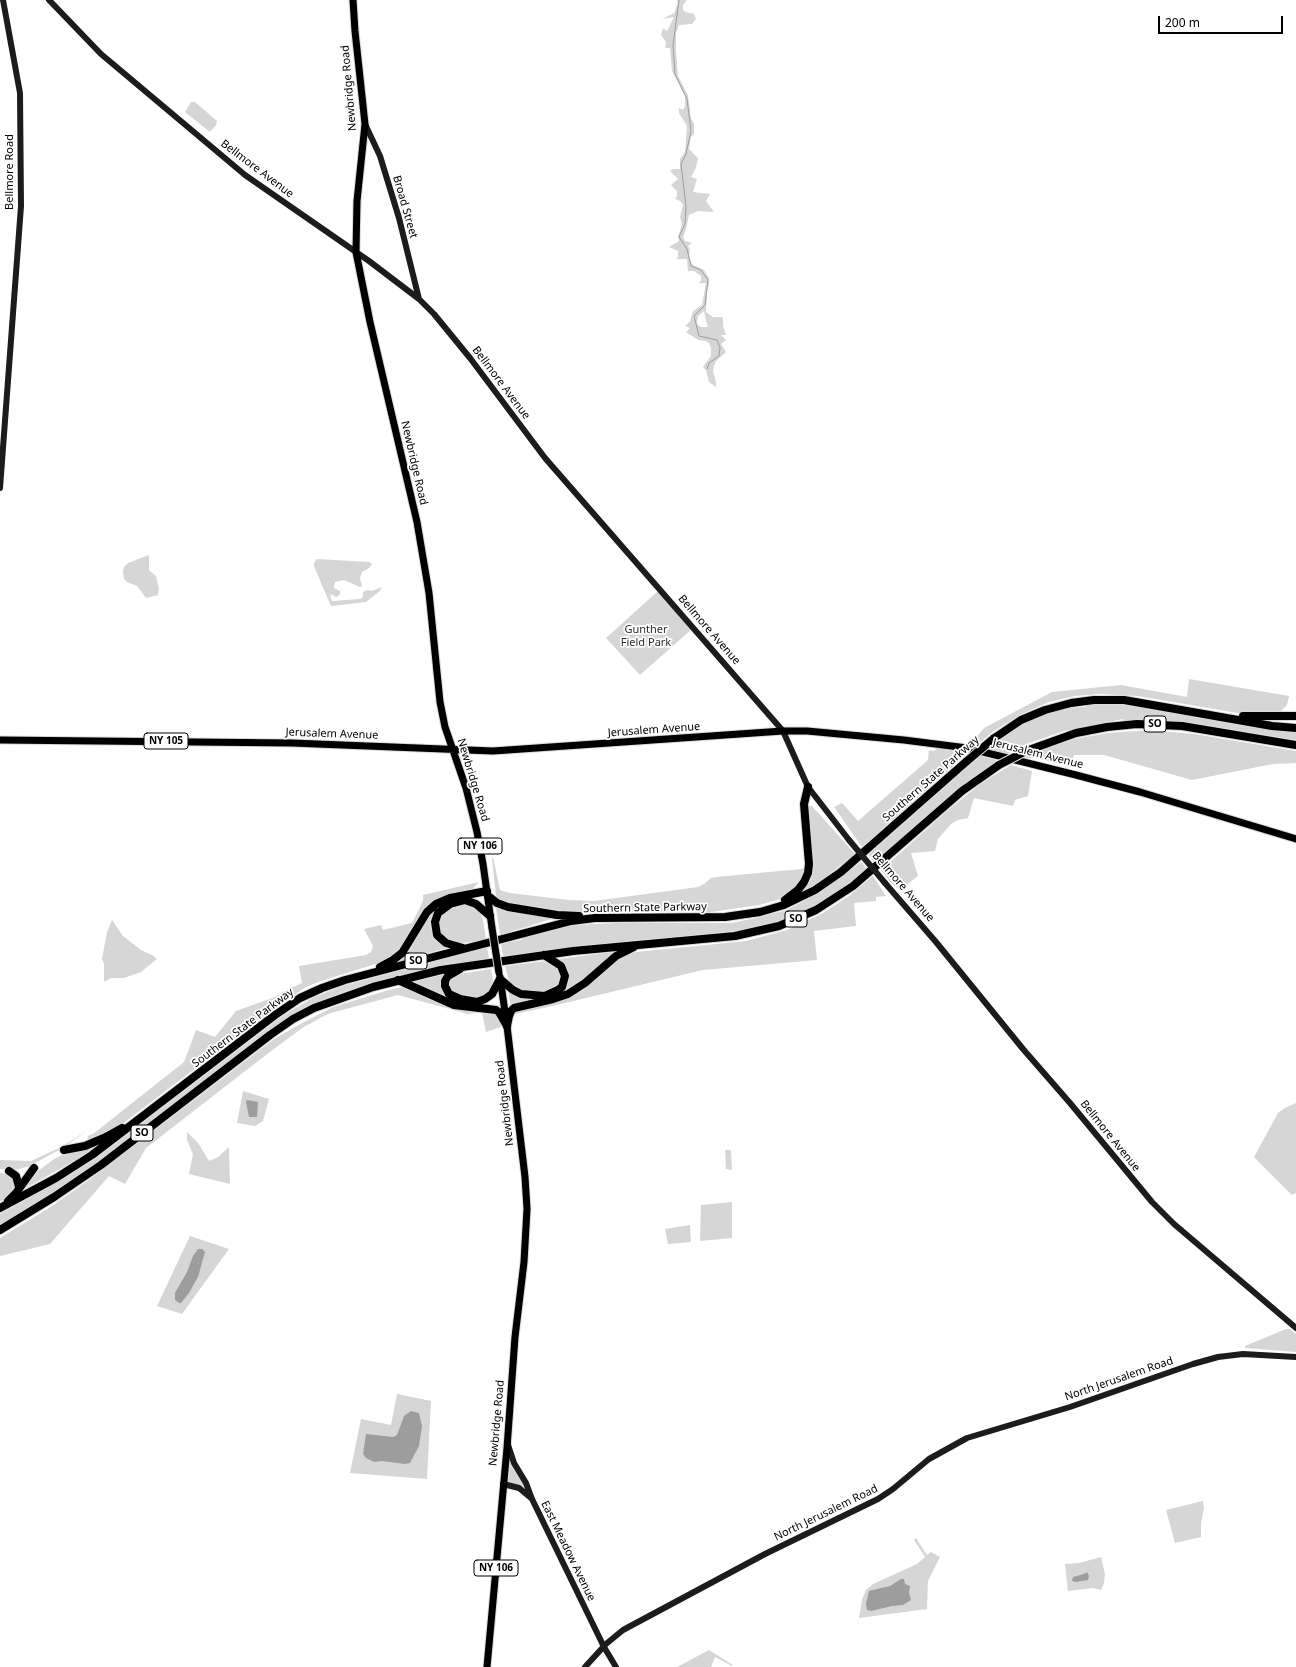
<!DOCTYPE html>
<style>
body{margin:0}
#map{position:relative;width:1296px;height:1667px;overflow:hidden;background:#fff;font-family:"Noto Sans",sans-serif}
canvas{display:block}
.scale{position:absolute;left:1158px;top:16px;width:125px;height:18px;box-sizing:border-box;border:2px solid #000;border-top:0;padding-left:5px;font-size:12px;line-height:14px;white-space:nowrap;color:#000;-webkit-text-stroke:3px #fff;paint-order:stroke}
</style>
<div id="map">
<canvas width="1296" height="1667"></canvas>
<div class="scale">200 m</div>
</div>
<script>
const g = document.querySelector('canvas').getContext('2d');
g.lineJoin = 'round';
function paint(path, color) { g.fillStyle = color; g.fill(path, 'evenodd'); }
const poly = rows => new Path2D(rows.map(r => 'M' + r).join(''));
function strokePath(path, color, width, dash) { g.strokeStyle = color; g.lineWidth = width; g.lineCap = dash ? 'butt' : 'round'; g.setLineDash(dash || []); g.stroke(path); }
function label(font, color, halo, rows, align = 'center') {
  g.font = font + ' "Noto Sans",sans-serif'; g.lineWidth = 3.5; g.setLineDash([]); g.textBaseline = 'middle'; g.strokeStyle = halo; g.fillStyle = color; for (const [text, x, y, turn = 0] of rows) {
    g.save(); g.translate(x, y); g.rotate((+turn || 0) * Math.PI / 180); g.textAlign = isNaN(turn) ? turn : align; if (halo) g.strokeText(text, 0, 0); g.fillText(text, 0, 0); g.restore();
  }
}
paint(poly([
 [677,0,687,0,683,5,683,10,686,12,694,14,696,19,692,24,679,25,676,33,676,50,678,76,688,95,691,118,694,124,694,134,691,137,689,149,698,158,696,168,691,177,697,179,693,192,710,194,706,201,714,212,698,211,689,215,686,229,683,237,685,241,692,243,688,246,690,250,689,256,691,262,693,265,704,270,709,278,709,284,707,292,706,312,713,317,722,317,723,319,723,326,726,335,721,335,726,340,721,344,726,352,716,361,714,366,713,371,716,382,716,387,709,382,706,370,703,367,711,356,711,348,709,343,706,341,698,340,686,332,690,328,685,326,690,321,693,311,702,305,706,283,698,283,701,281,701,276,694,271,688,271,687,259,676,259,678,257,678,251,669,247,679,241,678,236,682,225,680,217,683,205,680,201,675,199,677,196,677,191,671,185,678,179,670,171,673,169,680,169,680,159,685,152,687,126,679,113,679,108,683,110,685,106,685,96,672,71,670,48,665,48,666,42,661,35,663,28,667,31,674,17,662,19,674,13,678,3],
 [704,311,706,321,708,327,701,327,697,324,698,316],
 [191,102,195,102,217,121,216,125,210,132,185,112],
 [149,555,149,570,156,576,159,589,158,595,146,598,137,586,127,582,124,579,123,571,124,567,128,563],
 [317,559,369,562,372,564,369,568,362,572,360,578,362,586,360,587,344,580,335,582,334,588,340,591,340,594,338,596,336,597,330,594,332,601,360,599,363,597,363,592,367,590,372,591,382,587,380,591,366,602,332,606,330,604,314,566,314,563],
 [658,591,692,629,640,675,606,638],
 [1189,679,1289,696,1287,705,1280,712,1249,715,1138,696,1099,694,1075,696,1049,702,1020,715,992,732,976,746,971,744,984,728,1052,692,1121,685,1187,697],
 [1111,703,1275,730,1296,732,1296,741,1183,722,1124,721,1123,719,1064,731,1026,744,1007,754,988,749,1013,729,1041,715,1067,708,1086,707,1086,704],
 [1150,730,1194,734,1296,751,1296,763,1273,764,1192,780,1104,755,1074,755,1072,762,1066,765,1034,758,1024,758,1036,752,1074,739,1108,733],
 [937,748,969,752,862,847,834,807,842,803,858,821,928,760,929,750,934,751],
 [980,756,997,760,995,761,996,762,964,784,880,859,874,861,868,855],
 [1011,765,1032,771,1028,796,1015,800,1013,806,974,798,968,818,958,820,951,824,938,839,935,851,911,853,918,876,900,890,891,883,881,870,949,809,983,782],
 [810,806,812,806,855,854,813,887,800,893,805,886,808,808],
 [493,857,500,890,510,893,569,900,594,901,698,887,704,884,711,878,716,877,801,869,806,867,798,888,780,899,759,905,712,912,603,911,566,913,500,903,496,896,492,859],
 [861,862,867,869,846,887,821,903,791,918,755,928,721,933,503,956,501,943,522,940,524,937,573,925,615,923,731,923,751,919,787,910,819,893],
 [873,876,886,896,876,897,876,901,854,903,856,926,814,931,817,960,703,970,548,1007,515,1014,519,1009,559,1000,621,956,636,952,746,941,787,930,823,913,849,896],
 [479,882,470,892,438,900,403,947,395,955,382,962,321,981,306,987,268,1013,113,1131,87,1141,88,1136,93,1134,184,1062,196,1030,215,1037,236,1011,275,997,286,990,302,983,299,966,366,955,371,952,373,946,364,929,381,925,383,930,412,923,423,901,423,895],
 [443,903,434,916,431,931,434,932,446,948,395,963,428,915],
 [464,904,471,905,480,912,483,919,486,940,453,944,438,930,438,919,444,911,454,905],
 [498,906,555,918,500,935,496,908],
 [112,920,123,936,141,950,152,955,157,959,141,972,124,978,111,978,104,982,104,964,102,959,107,932],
 [487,947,489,958,380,981,346,991,317,1003,97,1164,63,1188,0,1227,0,1214,68,1176,95,1159,281,1017,314,997,343,986],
 [621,951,568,992,511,1009,508,989,528,998,563,989,563,964,558,959],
 [546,961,553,962,562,971,562,984,548,994,521,992,510,984,505,966],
 [491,969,493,981,490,988,492,989,478,1001,454,995,447,981,453,975],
 [446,974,442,988,445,994,443,996,408,983],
 [402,987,487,1010,500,1015,501,1027,486,1032,482,1012,468,1014,398,995,331,1013,322,1017,302,1028,262,1058,146,1148,125,1184,109,1176,50,1244,0,1256,0,1238,49,1208,93,1177,274,1039,302,1023,333,1007,392,989],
 [243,1091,269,1099,263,1121,255,1126,237,1123],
 [1296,1103,1296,1193,1292,1195,1254,1157,1278,1113,1285,1108],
 [89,1129,64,1147,30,1166,15,1170,0,1169,0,1160,31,1161,63,1146],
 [187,1132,198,1143,209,1161,218,1157,229,1147,230,1184,189,1174,193,1154,187,1140],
 [95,1145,96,1147,74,1161,17,1193,26,1180,54,1159,64,1154],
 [725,1150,731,1150,732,1170,726,1169],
 [0,1173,10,1174,15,1179,17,1186,8,1197,0,1202],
 [732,1202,732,1238,700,1241,701,1205],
 [690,1225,691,1242,668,1244,665,1229],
 [190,1236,229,1249,182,1314,157,1306],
 [1286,1329,1290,1329,1296,1334,1296,1352,1245,1348,1245,1346],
 [397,1394,431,1401,427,1479,350,1473,361,1419,391,1425],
 [510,1455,529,1494,507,1484],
 [1203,1501,1204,1508,1201,1524,1201,1537,1175,1543,1166,1510],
 [916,1538,927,1555,931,1552,940,1557,928,1581,927,1609,859,1618,862,1600,866,1590,873,1584,917,1564,925,1557,914,1540],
 [1101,1557,1105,1574,1104,1583,1101,1590,1093,1588,1068,1591,1065,1564,1079,1563],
 [709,1650,733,1665,732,1666,715,1657,711,1667,677,1667]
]), '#d6d6d6');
paint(poly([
 [247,1100,258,1102,257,1117,249,1117,246,1102],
 [198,1249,202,1249,205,1252,198,1277,189,1293,181,1303,179,1303,175,1300,175,1293,187,1272,193,1256],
 [411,1411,419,1413,422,1426,419,1446,410,1463,405,1464,382,1461,374,1462,366,1458,363,1454,366,1434,393,1437,397,1435,404,1416],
 [1087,1572,1089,1576,1088,1580,1076,1582,1072,1581,1073,1577,1084,1574],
 [901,1579,904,1579,905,1584,910,1586,909,1593,911,1600,903,1605,892,1606,871,1611,867,1610,866,1604,869,1591,890,1586]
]), '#9d9d9d');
strokePath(poly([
 [679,0,673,45,675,74,687,99,691,131,686,154,681,164,686,206,685,224,679,237,687,249,691,266,701,270,708,280,705,305,694,316,699,336,717,340,720,348,719,356,709,363,707,369]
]), '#9d9d9d', 1);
const primary = poly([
 [353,0,355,31,365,124,357,201,356,252,370,322,417,522,429,593,440,702,445,727,466,788,477,832,483,864,492,928],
 [0,740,292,743,493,751,783,731,807,731,904,740,967,748,1076,775,1140,792,1296,839],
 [487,1667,507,1448,515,1337,524,1262,527,1209,525,1177,507,1026,500,977]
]);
const highway = poly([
 [1243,716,1296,716],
 [993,739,1021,720,1045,710,1071,703,1094,700,1124,700,1272,726,1296,728],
 [1026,751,1076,733,1107,727,1137,724,1182,726,1296,745],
 [488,896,497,903,508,907,557,915,579,916],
 [785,900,798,890,804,882,808,873,809,864,804,804,808,787],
 [463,948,446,943,437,935,435,922,438,913,450,904,465,900,476,904,490,916],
 [380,967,393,960,402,953,427,912,436,904,450,898,487,891],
 [460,969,448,976,445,981,445,986,449,994,460,999,477,1002,485,999,492,994,500,979,513,990,521,994,545,996,558,990,562,987,565,976,561,966,544,955],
 [398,980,454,1005,496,1010,499,1012,507,1026],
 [507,1026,509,1016,511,1011,514,1008,553,999,568,994,585,983,616,956,634,947],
 [64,1150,85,1146,106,1137,122,1128],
 [9,1171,16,1176,19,1187],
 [8,1201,16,1193,34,1168],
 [0,1208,56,1178,92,1155,275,1015,300,998,322,988,345,980,571,921,595,918,725,917,760,912,784,905,815,890,841,872,967,761],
 [0,1230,54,1197,101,1165,270,1035,293,1019,314,1008,373,987,441,970,573,951,735,936,779,926,816,910,853,886,962,791,999,765]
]);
strokePath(primary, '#dbdbdb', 9);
strokePath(highway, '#dbdbdb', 10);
strokePath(poly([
 [49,0,101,54,245,175,369,261,419,299,434,314,470,358,545,458,783,731,808,787,849,840],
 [365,124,380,156,399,218,419,299],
 [0,488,21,206,20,93,3,0],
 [885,883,936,942,1023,1049,1070,1103,1152,1202,1174,1224,1296,1328],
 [508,1445,514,1463,526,1483,532,1499,604,1647,616,1667],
 [503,1484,519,1488,531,1498],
 [585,1667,606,1644,623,1630,765,1554,878,1499,893,1489,929,1459,967,1438,1070,1407,1193,1364,1218,1357,1243,1354,1296,1357]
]), '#1c1c1c', 6);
strokePath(primary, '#000', 7);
strokePath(highway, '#000', 8);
const primaryBridge = poly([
 [492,928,499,973]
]);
const highwayBridge = poly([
 [967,761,993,739],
 [999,765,1026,751]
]);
strokePath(primaryBridge, '#dbdbdb', 9, []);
strokePath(highwayBridge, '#dbdbdb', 10, []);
strokePath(poly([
 [849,840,885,883]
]), '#1c1c1c', 6);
strokePath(primaryBridge, '#000', 7);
strokePath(highwayBridge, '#000', 8);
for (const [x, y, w] of [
 [1155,724,22],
 [166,741,44],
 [480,846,44],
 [796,919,22],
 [416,961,22],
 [142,1133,22],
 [496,1568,44]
]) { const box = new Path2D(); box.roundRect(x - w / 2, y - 8, w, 16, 3); g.fillStyle = '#fff'; g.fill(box); strokePath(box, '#000', 1); }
label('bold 10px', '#000', null, [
 ["SO",1155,724],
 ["NY 105",166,741],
 ["NY 106",480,846],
 ["SO",796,919],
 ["SO",416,961],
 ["SO",142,1133],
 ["NY 106",496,1568]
]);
label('11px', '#000', '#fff', [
 ["Newbridge Road",349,88,-95],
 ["Bellmore Avenue",257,169,37],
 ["Bellmore Road",10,172,-90],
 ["Broad Street",405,207,74],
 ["Bellmore Avenue",501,383,53],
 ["Newbridge Road",414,463,77],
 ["Bellmore Avenue",709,630,49],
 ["Jerusalem Avenue",654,730,-4],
 ["Jerusalem Avenue",332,734,2],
 ["Jerusalem Avenue",1038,754,14],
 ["Southern State Parkway",931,779,-41],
 ["Newbridge Road",473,780,73],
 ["Bellmore Avenue",903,887,49],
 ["Southern State Parkway",645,908,-1],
 ["Southern State Parkway",243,1028,-37],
 ["Newbridge Road",505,1103,-97],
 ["Bellmore Avenue",1110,1136,51],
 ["North Jerusalem Road",1119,1379,-19],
 ["Newbridge Road",497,1423,-85],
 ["North Jerusalem Road",826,1513,-26],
 ["East Meadow Avenue",568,1551,64]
]);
label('11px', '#2d2d2d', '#fff', [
 ["Gunther",646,630],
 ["Field Park",646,643]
]);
</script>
